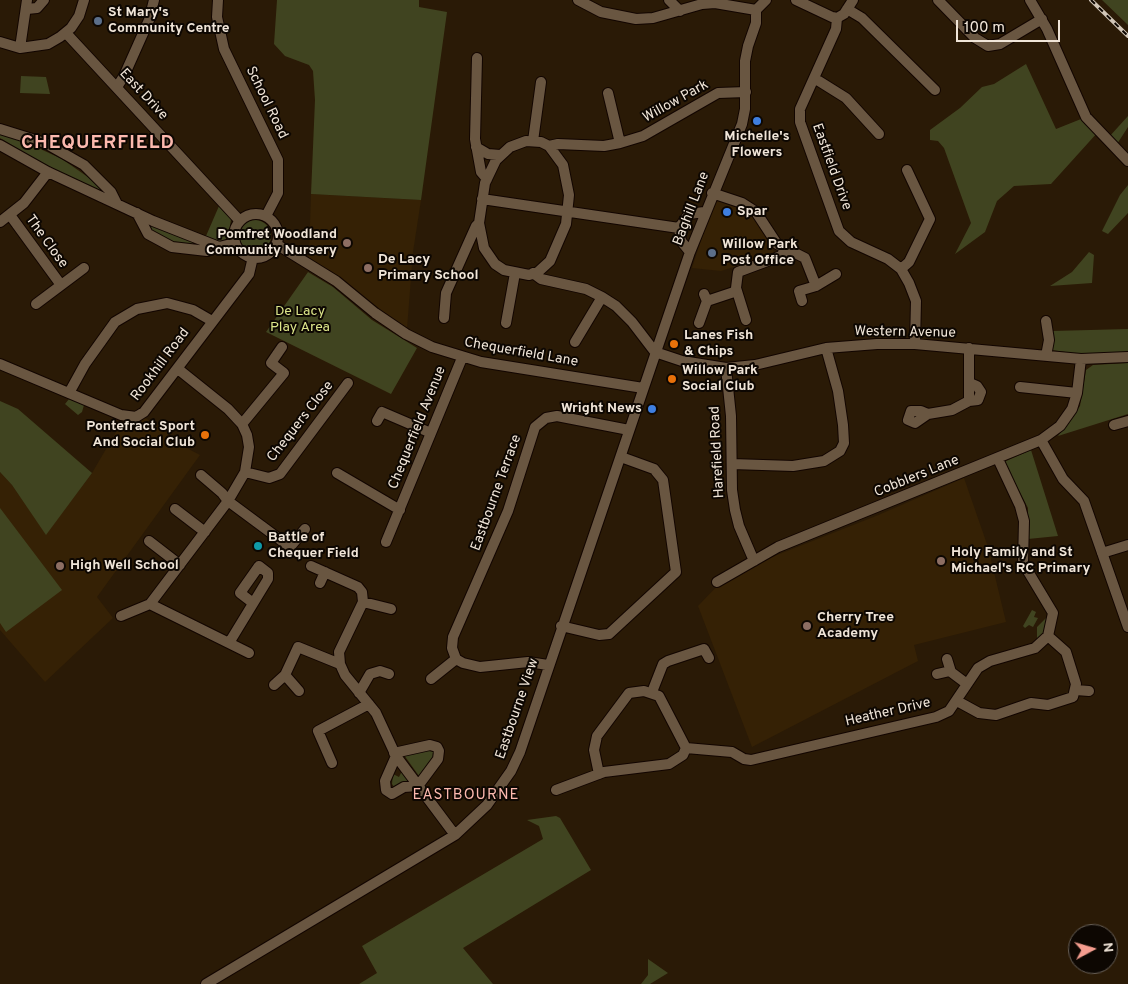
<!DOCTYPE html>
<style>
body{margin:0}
#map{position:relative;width:1128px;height:984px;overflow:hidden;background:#2a1a06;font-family:Overpass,sans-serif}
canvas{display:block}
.north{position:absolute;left:1068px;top:924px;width:50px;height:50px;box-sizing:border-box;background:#0d0702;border:1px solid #686058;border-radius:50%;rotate:84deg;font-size:14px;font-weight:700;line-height:20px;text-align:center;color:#f0e5d8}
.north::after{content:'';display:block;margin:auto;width:18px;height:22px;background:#f59d8f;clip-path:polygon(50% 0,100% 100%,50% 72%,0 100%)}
.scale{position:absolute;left:956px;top:20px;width:104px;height:22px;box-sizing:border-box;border:2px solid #f0e5d8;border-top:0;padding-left:6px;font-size:15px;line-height:18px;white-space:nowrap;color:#f0e5d8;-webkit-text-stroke:4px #0d0702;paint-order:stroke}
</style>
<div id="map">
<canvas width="1128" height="984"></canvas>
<div class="north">N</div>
<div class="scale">100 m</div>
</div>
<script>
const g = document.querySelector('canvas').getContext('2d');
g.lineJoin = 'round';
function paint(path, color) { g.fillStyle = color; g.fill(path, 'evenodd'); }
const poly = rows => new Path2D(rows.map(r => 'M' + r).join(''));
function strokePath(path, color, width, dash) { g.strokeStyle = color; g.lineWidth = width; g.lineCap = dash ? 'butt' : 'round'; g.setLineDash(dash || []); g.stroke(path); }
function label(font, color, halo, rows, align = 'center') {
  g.font = font + ' Overpass,sans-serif'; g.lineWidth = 4; g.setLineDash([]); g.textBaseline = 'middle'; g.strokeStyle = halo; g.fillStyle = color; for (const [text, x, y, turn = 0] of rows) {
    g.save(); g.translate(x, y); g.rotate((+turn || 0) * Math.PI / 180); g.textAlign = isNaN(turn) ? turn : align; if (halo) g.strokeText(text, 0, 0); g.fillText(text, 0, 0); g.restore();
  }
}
paint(poly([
 [311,194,421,200,413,252,407,329,309,258],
 [715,197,749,211,760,222,775,254,721,271,692,268],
 [144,417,167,432,177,443,200,455,97,597,113,618,45,682,0,630,0,472,12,485,46,534,92,473,123,420,136,422],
 [964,478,988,547,1006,622,914,645,918,661,752,747,698,606,722,581,777,555,876,516]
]), '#352105');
paint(poly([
 [277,0,419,0,419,7,447,12,421,200,311,194,315,100,313,71,309,65,285,56,274,44],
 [1102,0,1128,0,1128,25],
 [1026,64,1056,129,1086,117,1098,132,1051,184,1014,186,997,201,985,232,955,254,971,223,944,148,938,141,930,140,930,130,960,108,982,87,994,84],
 [21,76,46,77,50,94,20,93],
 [1128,116,1128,127,1117,144,1109,137],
 [0,133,21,140,62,159,95,182,112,198,55,171,0,138],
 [1128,185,1128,213,1108,234,1102,231,1120,195],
 [219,206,231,219,229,234,226,239,221,242,206,236],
 '239 236a16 16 0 1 1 32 0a16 16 0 1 1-32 0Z',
 [146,223,207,246,174,244,151,231],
 [1089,252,1094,255,1092,283,1050,286,1072,272],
 [308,272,333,287,372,320,417,348,391,394,266,332],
 [1128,329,1128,352,1086,355,1051,350,1052,331],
 [1128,363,1128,414,1058,436,1080,406,1086,370,1093,365],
 [69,399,84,405,82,412,78,415,65,404],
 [0,401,18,409,92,473,46,535,12,485,0,472],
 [1031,450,1058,536,1028,539,1028,508,1004,462],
 [0,508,62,590,6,632,0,623],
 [1032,610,1036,612,1034,617,1038,618,1033,627,1029,625,1025,628,1023,626],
 [1050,614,1048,627,1037,642,1037,627],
 [432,748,437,753,419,776,404,755],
 [403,769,411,781,395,788,392,784,393,774,399,777],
 [556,816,560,818,591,870,463,948,493,984,359,984,377,973,362,946,543,839,539,826,527,820],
 [648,959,668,973,650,984,641,984,648,975]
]), '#404420');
const minor = poly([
 [218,0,217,17,224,49,278,160,278,193,266,216],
 [578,0,601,12,636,19,653,18,702,4,715,3,756,10],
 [669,0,680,11],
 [796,0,832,17,837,18,844,14,853,0],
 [938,0,975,38,988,46,1000,44,1042,19],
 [1030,0,1047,29,1086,117,1128,161],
 [27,9,37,8,44,0],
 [847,9,862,18,935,90],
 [837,18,836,29,800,109,800,122,839,231,851,242,888,259,901,269,909,283,916,301,915,344],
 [66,33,240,221],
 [0,42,20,48,48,44,60,37,71,28,79,16,84,0],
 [20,48,27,0],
 [477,58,475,139,481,172,487,179],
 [814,78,846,98,879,134],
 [117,87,124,76,149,20,154,0],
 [608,93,620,143],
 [0,129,45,143,84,165,111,192,117,204],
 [533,141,541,82],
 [0,145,48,172,153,221,219,247,235,243],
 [549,146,558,144,604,146,620,143,643,136,718,93,746,92],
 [476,147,488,154,500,155],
 [712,193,742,203,756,212,777,244,805,258,816,286,836,274],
 [482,199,679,228],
 [137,213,148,234,172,247,207,251,219,247],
 '234 236a22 22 0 1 1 44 0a22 22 0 1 1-44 0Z',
 [10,215,61,285],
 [0,222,24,203,48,172],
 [276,244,336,281,375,313,406,334,432,347,481,362,643,388],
 [690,252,681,241,679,228,689,214,704,212],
 [901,269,909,262,930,219,907,170],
 [533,273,541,279,586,289,602,297,616,306,632,322,655,352,682,361,726,368,755,365,826,348,877,344,915,344,1081,359,1128,357],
 [707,301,737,291],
 [802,301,799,291,816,286],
 [36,304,84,268],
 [444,318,446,293,476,226,479,223,485,183,496,160,510,147,526,141,541,142,549,146,563,165,569,195,566,224,550,261,538,272,529,275,504,270,495,264,484,248,479,223],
 [746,320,736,288,738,272,781,256,786,249],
 [506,323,515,273],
 [699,323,707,301,704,294],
 [575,342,602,297],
 [1046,356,1049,340,1046,321],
 [0,364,121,415,136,417,144,412,249,274,253,257],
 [726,368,731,416,732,490,735,510,739,526,754,561],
 [1020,387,1077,393],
 [69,393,85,364,115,322,137,309,167,303,193,310,212,321],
 [969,401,978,400,981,392,977,386,970,383],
 [928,414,921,411,911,411,908,420,915,423,928,414,952,410,969,401,969,348],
 [377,421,382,412,431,433],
 [242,424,284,373,271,363,282,347],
 [1114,425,1128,421],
 [1041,440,1063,479,1084,501,1128,627],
 [732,464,793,466,824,461,840,451,844,443,843,425,838,391,826,348],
 [245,472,269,478,280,474,348,383],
 [337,473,400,510],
 [201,475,222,493,228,501,290,547,305,529],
 [175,509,205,532],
 [149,541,180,565],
 [386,542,462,358],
 [1102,553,1128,545],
 [311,566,358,587,362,592,363,602,339,652,340,664,345,675,376,713,396,756,455,835],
 [717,582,778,547,1041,440,1060,426,1072,409,1077,393,1081,359],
 [320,583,325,572],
 [363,602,391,609],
 [150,604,249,653],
 [121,616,150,604,228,501,245,472,249,447,247,435,242,424,228,409,178,369],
 [561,626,599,635,609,634,676,572,663,480,654,469,621,457],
 [229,643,268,579,268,573,259,566,240,593,253,603],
 [947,659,951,672,967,684],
 [548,665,528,662,480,667,463,663,456,659,452,648,453,637,508,511,535,427,546,418,557,416,629,430],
 [937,674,950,671],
 [431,679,456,659],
 [274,685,285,675],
 [1076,690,1089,691],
 [299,691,285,675,298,647,340,664],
 [652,692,663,664,668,661,704,649,709,658],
 [359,693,370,674,380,671,389,674],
 [957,701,979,713,996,715,1031,703,1048,705,1073,697,1076,684,1066,652,1048,636],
 [394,753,430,745,437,747,439,751,438,759,418,786,404,787,392,794,386,790,385,781,396,756],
 [332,763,318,731,369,704],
 [599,774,594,750,597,736,629,693,644,691,659,696,686,748],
 [556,790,604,772,669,764,683,755,686,748,732,752,744,759,751,760,936,717,949,711,978,668,990,661,1035,648,1048,636,1053,613,1023,563,1024,521,1020,506,998,459],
 [206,984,455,835,487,805,511,771,520,752,690,252,742,124,745,109,745,61,748,46,756,23,756,10,766,0]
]);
strokePath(minor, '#120500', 12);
strokePath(minor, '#695641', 10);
const rail = poly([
 [1091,0,1128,36]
]);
strokePath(rail, '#d1c6b8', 4);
strokePath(rail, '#0d0702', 2, [5.5]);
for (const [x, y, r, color] of [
 [98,21,5,"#5c6f8a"],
 [757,121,5,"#3f7fe0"],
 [727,212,5,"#3f7fe0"],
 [347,243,5,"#8d6e63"],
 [712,253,5,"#5c6f8a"],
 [368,268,5,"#8d6e63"],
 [674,344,5,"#e8710a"],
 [672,379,5,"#e8710a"],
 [652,409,5,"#3f7fe0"],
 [205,435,5,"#e8710a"],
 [258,546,5,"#0f9aa8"],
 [941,561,5,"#8d6e63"],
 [60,566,5,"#8d6e63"],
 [807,626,5,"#8d6e63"]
]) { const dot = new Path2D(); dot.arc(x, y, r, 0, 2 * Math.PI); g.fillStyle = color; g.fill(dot); strokePath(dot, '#0d0702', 2); }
label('bold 14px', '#f0e5d8', '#0d0702', [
 ["St Mary's",108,13],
 ["Community Centre",108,29],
 ["Michelle's",757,137,"center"],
 ["Flowers",757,153,"center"],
 ["Spar",737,212],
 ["Pomfret Woodland",337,235,"right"],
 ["Community Nursery",337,251,"right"],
 ["Willow Park",722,245],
 ["Post Office",722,261],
 ["De Lacy",378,260],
 ["Primary School",378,276],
 ["Lanes Fish",684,336],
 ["& Chips",684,352],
 ["Willow Park",682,371],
 ["Social Club",682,387],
 ["Wright News",642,409,"right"],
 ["Pontefract Sport",195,427,"right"],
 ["And Social Club",195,443,"right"],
 ["Battle of",268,538],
 ["Chequer Field",268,554],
 ["Holy Family and St",951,553],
 ["Michael's RC Primary",951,569],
 ["High Well School",70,566],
 ["Cherry Tree",817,618],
 ["Academy",817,634]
], 'left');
label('14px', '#f0e5d8', '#0d0702', [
 ["East Drive",143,95,47],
 ["Willow Park",676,102,-29],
 ["School Road",266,103,64],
 ["Eastfield Drive",831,167,70],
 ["Baghill Lane",692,209,-69],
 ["The Close",46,242,54],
 ["Western Avenue",905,333,1],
 ["Chequerfield Lane",521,353,10],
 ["Rookhill Road",161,365,-53],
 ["Chequers Close",301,422,-52],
 ["Chequerfield Avenue",418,428,-68],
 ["Harefield Road",718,452,-93],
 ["Cobblers Lane",917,477,-22],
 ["Eastbourne Terrace",497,493,-70],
 ["Eastbourne View",518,709,-71],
 ["Heather Drive",888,713,-13]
]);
label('14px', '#dce589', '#0d0702', [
 ["De Lacy",300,312],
 ["Play Area",300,328]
]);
g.letterSpacing = '1px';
label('15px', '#fcb9ae', '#0d0702', [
 ["EASTBOURNE",466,796]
]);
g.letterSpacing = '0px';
g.letterSpacing = '1px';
label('bold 19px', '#fcb9ae', '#0d0702', [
 ["CHEQUERFIELD",98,144]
]);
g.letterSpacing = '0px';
</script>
